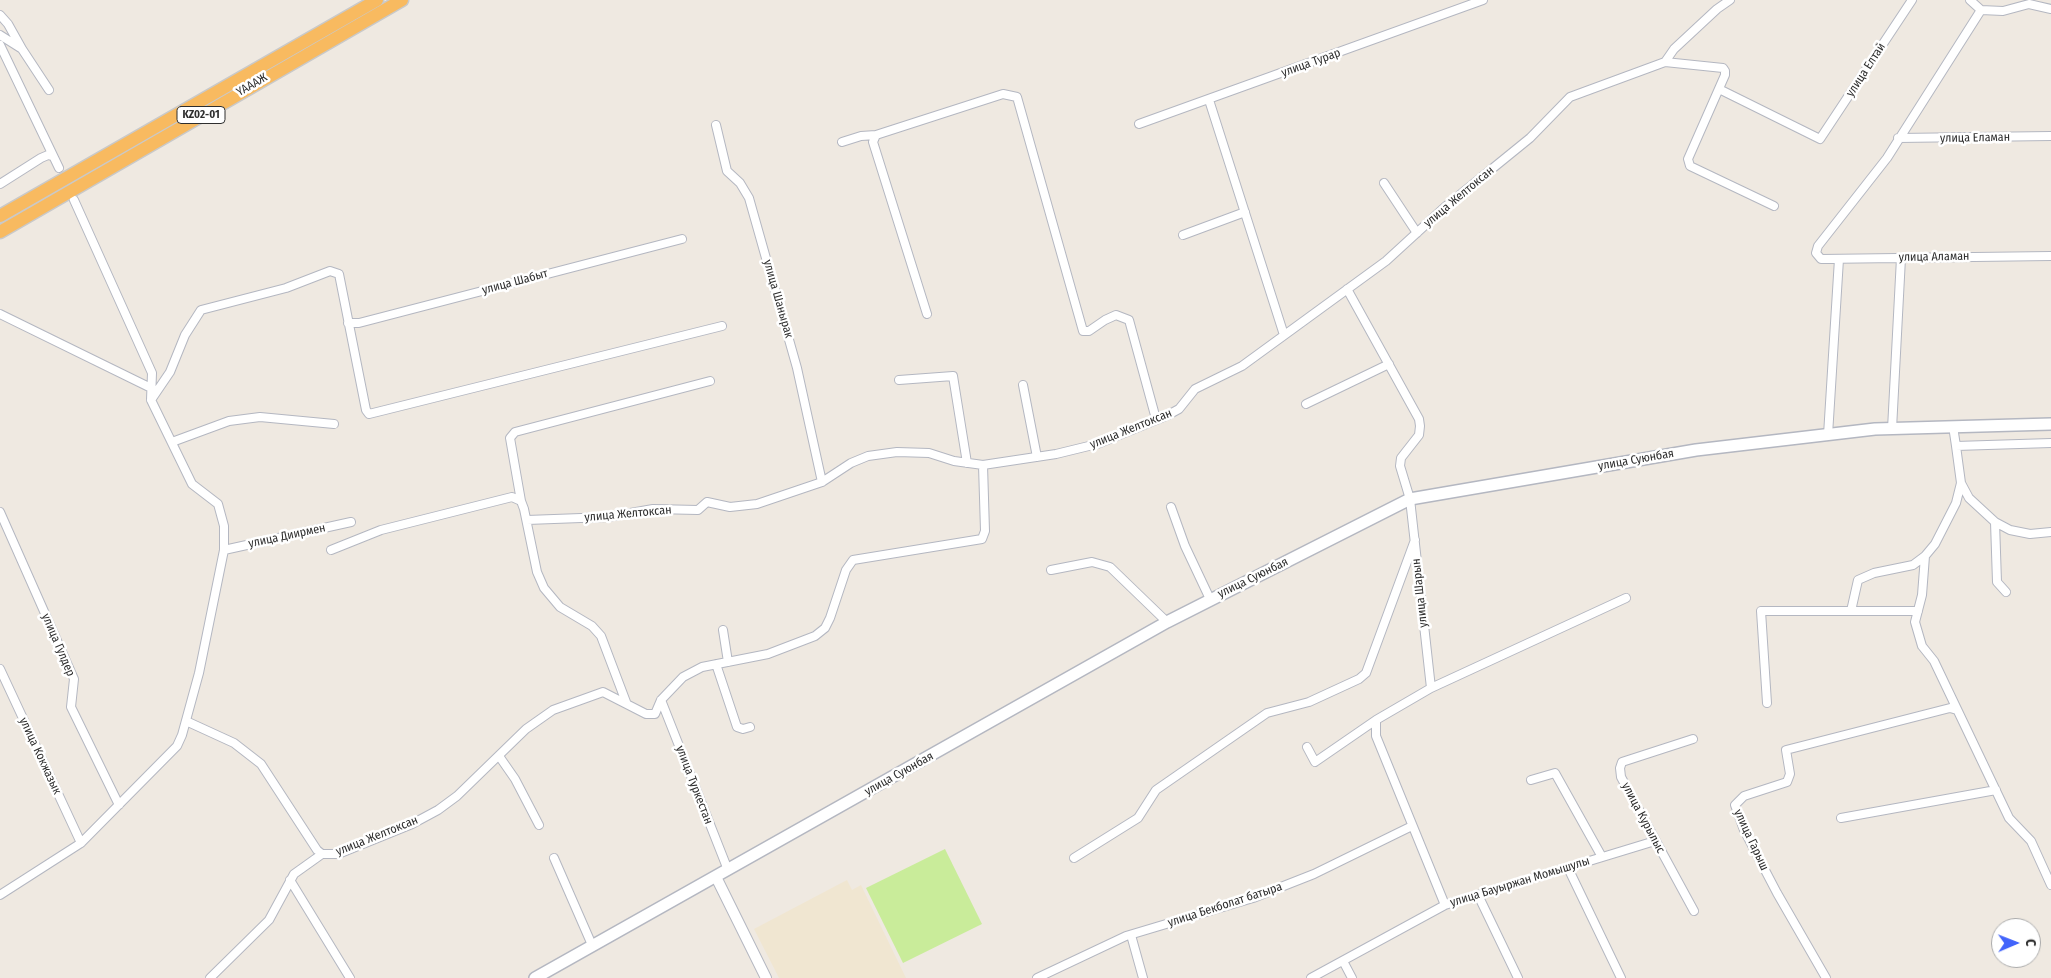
<!DOCTYPE html>
<meta charset="utf-8">
<style>
body{margin:0}
#map{position:relative;width:2051px;height:978px;overflow:hidden;background:#efe9e1;font-family:"Fira Sans Condensed",sans-serif}
canvas{display:block}
.north{position:absolute;left:1991px;top:918px;width:50px;height:50px;box-sizing:border-box;background:#fff;border:1px solid #ababab;border-radius:50%;rotate:89deg;font-size:14px;font-weight:700;line-height:20px;text-align:center;color:#2e2e2e}
.north::after{content:'';display:block;margin:auto;width:18px;height:22px;background:#4264fb;clip-path:polygon(50% 0,100% 100%,50% 72%,0 100%)}
</style>
<div id="map">
<canvas width="2051" height="978"></canvas>
<div class="north">С</div>
</div>
<script>
const g = document.querySelector('canvas').getContext('2d');
g.lineJoin = 'round';
function paint(path, color) { g.fillStyle = color; g.fill(path, 'evenodd'); }
const poly = rows => new Path2D(rows.map(r => 'M' + r).join(''));
function strokePath(path, color, width, dash) { g.strokeStyle = color; g.lineWidth = width; g.lineCap = dash ? 'butt' : 'round'; g.setLineDash(dash || []); g.stroke(path); }
function label(font, color, halo, rows, align = 'center') {
  g.font = font + ' "Fira Sans Condensed",sans-serif'; g.lineWidth = 5; g.setLineDash([]); g.textBaseline = 'middle'; g.strokeStyle = halo; g.fillStyle = color; for (const [text, x, y, turn = 0] of rows) {
    g.save(); g.translate(x, y); g.rotate((+turn || 0) * Math.PI / 180); g.textAlign = isNaN(turn) ? turn : align; if (halo) g.strokeText(text, 0, 0); g.fillText(text, 0, 0); g.restore();
  }
}
paint(poly([
 [847,880,852,890,861,885,906,978,779,978,754,929]
]), '#f0e6d1');
paint(poly([
 [945,849,982,924,903,963,866,888]
]), '#c9ec9a');
const minor = poly([
 [1970,0,1981,10,2003,11,2029,4,2051,9],
 [1981,10,1887,158,1818,246,1816,253,1821,259,2051,256],
 [0,15,8,24,22,49],
 [0,35,22,49,49,90],
 [0,45,59,168],
 [1665,62,1723,68,1725,71,1725,75,1688,159,1690,166,1774,206],
 [1719,89,1820,139,1912,0],
 [1209,100,1284,335],
 [1139,124,1483,0],
 [716,125,727,171,740,183,749,198,797,368,822,482],
 [1898,138,2051,136],
 [842,142,861,136,876,135],
 [1384,183,1417,233],
 [0,184,41,158,48,155,53,156],
 [1183,235,1245,212],
 [1347,289,1419,419,1420,426,1419,435,1401,458,1400,466,1410,499,1431,688],
 [0,314,151,388],
 [927,314,873,142,876,135,1003,94,1017,97,1083,331,1089,331,1105,320,1116,315,1129,320,1156,419],
 [348,323,359,323,682,239],
 [899,380,953,376,967,463],
 [1023,385,1037,457],
 [151,400,170,372,185,335,201,310,286,288,330,271,339,274,366,410,369,414,722,326],
 [1306,404,1389,364],
 [1953,426,1956,446,2051,443],
 [1892,429,1901,258],
 [1828,435,1839,259],
 [172,442,229,421,260,417,334,424],
 [1961,483,1969,498,1995,522,2010,530,2030,534,2051,532],
 [521,501,510,438,515,432,710,381],
 [1171,507,1185,546,1210,599],
 [0,512,74,679,71,707,119,805],
 [527,520,608,517,653,509,698,510,707,502,730,507,757,504,822,482,851,463,868,456,897,452,929,453,954,461,983,465,1056,454,1097,444,1168,415,1179,409,1195,389,1242,366,1386,261,1445,207,1530,138,1570,97,1665,62,1674,49,1717,9,1730,0],
 [1995,522,1997,582,2006,592],
 [224,550,351,522],
 [331,550,381,530,512,497,521,501,524,509,537,572,544,588,560,607,592,626,601,636,626,702],
 [1925,556,1922,595,1915,622,1922,646,1934,661,2009,818,2031,841,2051,885],
 [1051,570,1092,562,1110,567,1167,622],
 [1851,611,1858,580,1874,573,1913,565,1925,556,1935,544,1956,503,1961,483,1956,446],
 [723,630,728,662],
 [716,664,737,727,743,729,750,727],
 [0,669,81,843],
 [661,700,728,870],
 [1767,703,1761,611,1918,611],
 [186,721,234,743,261,764,317,850,322,854,338,854,412,824,438,810,457,796,526,729,553,710,603,692,646,714,655,714,661,700,683,677,702,667,768,654,815,636,825,628,830,618,846,570,853,560,982,539,985,531,983,465],
 [1693,739,1622,762,1620,768,1621,777,1694,911],
 [1307,747,1315,762,1376,720],
 [499,756,515,779,539,825],
 [1531,780,1555,773,1602,857],
 [1841,818,1996,790],
 [554,858,592,945],
 [1074,858,1138,818,1156,790,1267,713,1309,702,1359,679,1366,673,1415,540],
 [1568,868,1621,978],
 [290,880,350,978],
 [0,895,81,843,177,746,182,735,199,673,224,550,224,526,218,504,192,484,151,400,152,373,74,200],
 [1478,895,1518,978],
 [1445,905,1376,736,1376,720,1431,688,1626,598],
 [1131,935,1143,978],
 [1343,961,1352,978],
 [210,978,269,920,294,874,322,854],
 [1037,978,1126,936,1253,898,1314,874,1412,826],
 [1311,978,1445,905,1655,841],
 [1826,978,1777,893,1744,830,1735,805,1744,796,1787,782,1790,774,1786,750,1950,708,1957,710]
]);
const tertiary = poly([
 [716,877,766,978]
]);
const secondary = poly([
 [535,978,1167,622,1410,499,1696,450,1875,429,2051,424]
]);
const trunk = poly([
 [0,216,377,0],
 [0,232,402,0]
]);
strokePath(minor, '#b4b7c1', 10);
strokePath(tertiary, '#b4b7c1', 12);
strokePath(secondary, '#b4b7c1', 14);
strokePath(trunk, '#c9c9c9', 15);
strokePath(minor, '#fff', 8);
strokePath(tertiary, '#fff', 10);
strokePath(secondary, '#fff', 11);
strokePath(trunk, '#f8ba60', 12);
for (const [x, y, w] of [
 [201,115,48]
]) { const box = new Path2D(); box.roundRect(x - w / 2, y - 8.5, w, 17, 4); g.fillStyle = '#fff'; g.fill(box); strokePath(box, '#2e2e2e', 1); }
label('bold 11px', '#2e2e2e', null, [
 ["KZ02-01",201,115]
]);
label('12px', '#2e2e2e', '#fff', [
 ["улица Турар",1311,63,-20],
 ["улица Елтай",1866,70,-57],
 ["ҮАААЖ",252,85,-30],
 ["улица Еламан",1975,138,-1],
 ["улица Желтоксан",1459,197,-40],
 ["улица Аламан",1934,257,-1],
 ["улица Шабыт",515,282,-15],
 ["улица Шанырак",778,299,74],
 ["улица Желтоксан",1131,429,-22],
 ["улица Суюнбая",1636,460,-10],
 ["улица Желтоксан",628,514,-5],
 ["улица Диирмен",287,536,-12],
 ["улица Суюнбая",1253,578,-26],
 ["улица Шарын",1420,593,-96],
 ["улица Гулдер",58,645,67],
 ["улица Кокжазык",40,756,65],
 ["улица Суюнбая",899,774,-29],
 ["улица Туркестан",694,785,69],
 ["улица Курылыс",1643,818,62],
 ["улица Желтоксан",377,836,-22],
 ["улица Гарыш",1751,840,65],
 ["улица Бауыржан Момышулы",1520,882,-17],
 ["улица Бекболат батыра",1225,905,-18]
]);
</script>
